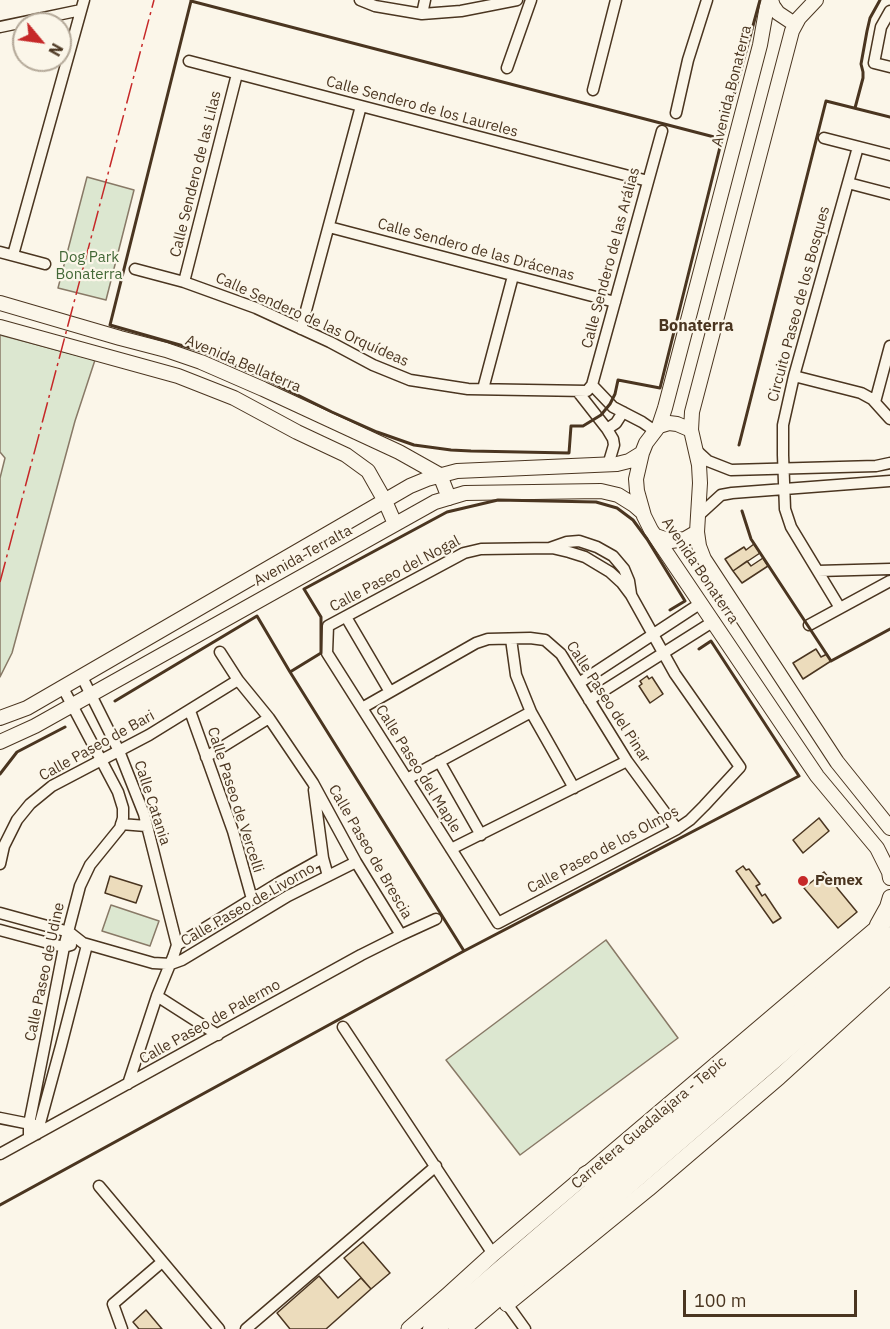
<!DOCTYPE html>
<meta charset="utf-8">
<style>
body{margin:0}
#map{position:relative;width:890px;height:1329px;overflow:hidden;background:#fbf6e9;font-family:"IBM Plex Sans",sans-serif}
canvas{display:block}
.north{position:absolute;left:12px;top:12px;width:60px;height:60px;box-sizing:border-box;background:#fbf6e9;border:2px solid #b4a999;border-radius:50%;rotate:119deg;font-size:16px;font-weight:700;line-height:24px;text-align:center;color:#4a3520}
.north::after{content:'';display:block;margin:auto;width:21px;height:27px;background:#c62828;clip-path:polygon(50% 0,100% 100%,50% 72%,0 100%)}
.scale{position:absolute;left:683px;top:1290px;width:174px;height:27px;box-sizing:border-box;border:3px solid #4a3520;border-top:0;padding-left:8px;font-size:18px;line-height:21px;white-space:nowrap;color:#4a3520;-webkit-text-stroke:4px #fbf6e9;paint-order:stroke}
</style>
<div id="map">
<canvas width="890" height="1329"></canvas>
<div class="north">N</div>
<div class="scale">100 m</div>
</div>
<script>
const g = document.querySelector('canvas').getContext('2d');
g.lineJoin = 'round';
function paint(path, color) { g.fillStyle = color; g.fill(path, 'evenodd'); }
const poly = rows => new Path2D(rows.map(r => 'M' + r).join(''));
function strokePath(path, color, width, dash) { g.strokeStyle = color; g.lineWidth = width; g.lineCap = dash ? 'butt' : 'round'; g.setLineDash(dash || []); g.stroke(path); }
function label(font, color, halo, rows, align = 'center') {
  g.font = font + ' "IBM Plex Sans",sans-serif'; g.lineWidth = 4.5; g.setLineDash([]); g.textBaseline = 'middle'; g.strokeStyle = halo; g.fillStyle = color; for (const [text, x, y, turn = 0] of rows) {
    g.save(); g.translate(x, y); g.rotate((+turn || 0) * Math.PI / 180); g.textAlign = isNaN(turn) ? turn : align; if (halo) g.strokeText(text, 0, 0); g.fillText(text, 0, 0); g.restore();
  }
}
const green = poly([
 [87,177,134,190,106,300,58,288,87,177],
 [0,335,95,360,75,421,12,653,0,677,0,478,5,458,0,452,0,335],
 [111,905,159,921,150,946,102,931,111,905],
 [606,940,678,1038,520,1155,446,1060,606,940]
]);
paint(green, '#dce7d0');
strokePath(green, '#887966', 1.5);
const building = poly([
 [754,544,760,553,733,571,725,559,744,547,746,550,754,544],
 [763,558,768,566,742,583,733,571,747,561,751,566,763,558],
 [816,649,821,657,827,654,831,661,803,679,793,663,816,649],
 [647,676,649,679,652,677,663,694,650,703,639,686,642,684,640,681,647,676],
 [819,818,829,831,803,853,793,840,819,818],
 [743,866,746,870,749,869,760,884,756,886,762,896,765,894,781,918,773,923,736,871,743,866],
 [824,872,857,912,838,928,804,888,824,872],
 [110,876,142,886,136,903,105,893,110,876],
 [363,1242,390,1273,371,1289,344,1258,363,1242],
 [319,1276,338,1298,361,1278,371,1289,326,1329,290,1329,277,1313,319,1276],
 [146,1310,162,1329,139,1329,133,1322,146,1310]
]);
paint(building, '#ecdcbc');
strokePath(building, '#4a3520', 1.5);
const minor = poly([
 [360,0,375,6,422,14,461,11,517,0],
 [890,11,881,27,874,63,890,67],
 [422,14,425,0],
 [0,27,81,10],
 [189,61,648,181],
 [507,68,531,0],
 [593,90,616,0],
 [676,113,688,60,707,0],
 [824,138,890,155],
 [848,183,890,194],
 [329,227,615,302],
 [0,252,45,264],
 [13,255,84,0],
 [135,269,184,282,256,308,330,342,373,365,410,380,468,389,587,391,592,385,662,131],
 [184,282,237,74],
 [301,329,361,106],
 [794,376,861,393,872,399,890,419],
 [592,385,613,407,642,422,655,431],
 [483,389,513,276],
 [578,392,607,429,613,439,614,445,608,465],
 [875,402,890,346],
 [607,429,616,423,623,412],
 [696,450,708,461,731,470,876,466,890,463],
 [698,516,721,495,732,493,890,481],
 [550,548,567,542,579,541,597,547,613,556,624,569,629,581,631,594],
 [552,548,569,552,585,557,610,572,622,583,631,595,675,674,740,767,704,806,690,820,677,829,498,923,327,653,328,626,464,553,481,549,552,548],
 [818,571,890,569],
 [840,608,791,527,785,509,783,455,783,425,794,376,858,147],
 [346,617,390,692],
 [809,625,890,581],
 [511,639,516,675,531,712,574,788],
 [220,652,238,680,269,718,313,783,356,862,401,935],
 [82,677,119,751,144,814,177,945],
 [579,683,701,603],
 [589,700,714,621],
 [362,708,476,643,488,639,530,638,545,640,561,654,627,761,677,829],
 [190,711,233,831,252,899],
 [206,757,269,718],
 [439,761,481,835],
 [407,779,531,712],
 [314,790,323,858,328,876],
 [121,824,146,826],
 [451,849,627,761],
 [0,864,4,846,17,820,30,804,52,786,149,735,238,680],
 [0,913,69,932,83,943,153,963,171,964,182,960,192,954,288,896,356,862],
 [0,930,52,944,64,947,71,945],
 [177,945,280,882,323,858],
 [157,996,218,1035],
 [343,1027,493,1254],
 [128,1084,157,996,173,957,177,945],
 [0,1118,35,1125],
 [37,1134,61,1046,87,945],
 [29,1138,29,1124,45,1044,64,947,80,886,90,865,120,828,123,818,123,808,118,792,63,688],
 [0,1154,361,955,401,935,436,919],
 [99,1186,219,1329],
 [507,1304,525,1329],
 [122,1329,113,1304,162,1262],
 [246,1329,436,1166]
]);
const tertiary = poly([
 [768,0,760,45,665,408,659,426,646,443,642,453,636,479,637,491,644,516,651,530,817,776,877,848,889,872,890,878],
 [771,0,773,6,778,13,790,21,796,23],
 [816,0,799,18,792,31,692,412,691,430,699,465,700,483,697,532,699,546,704,559,837,762,890,828],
 [0,303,120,338,166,350,201,362,263,389,399,452,440,475,449,498],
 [0,327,178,376,234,398,297,432,346,455,368,471,385,501,395,524],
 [659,426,669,423,677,424,691,430],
 [656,536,671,541,685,539,697,532],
 [0,718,27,708,410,486,427,479,457,471,617,464,629,461,642,453],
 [0,742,35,726,435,502,465,493,601,491,618,495,634,505,642,512],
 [877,925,887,907,890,897]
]);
const secondary = poly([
 [507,1304,648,1189,779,1077,890,976],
 [409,1329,448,1295,493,1254,890,917]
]);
const motorway = poly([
 [587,1176,602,1170,618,1161],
 [433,1329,890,937],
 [459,1329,890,958]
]);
strokePath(minor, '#4a3520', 13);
strokePath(tertiary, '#4a3520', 16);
strokePath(secondary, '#4a3520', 17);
strokePath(motorway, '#4a3520', 22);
strokePath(minor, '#fbf6e9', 10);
strokePath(tertiary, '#fbf6e9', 14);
strokePath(secondary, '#fbf6e9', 15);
strokePath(motorway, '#fbf6e9', 20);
strokePath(poly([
 [191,0,191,1,722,139,760,0],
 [191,1,110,325,201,351,255,374,332,412,377,432,414,445,451,450,471,451,569,453,571,426,583,426,601,415,610,404,615,394,618,380,660,388,722,139],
 [855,108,863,78,863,72,861,64,867,31,870,18,880,0],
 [739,445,826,101,890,117],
 [742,511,751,539,831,661,890,629],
 [115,701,257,616,290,672],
 [0,774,17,752,65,727],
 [464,951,290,672,321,653,321,617,304,589,447,512,498,500,596,502,617,508,633,520,647,539,685,601,670,610],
 [0,1205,464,951,799,776,711,641,699,649]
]), '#4a3520', 3);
strokePath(poly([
 [0,582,154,0]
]), '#c62828', 1.5, [21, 4.5, 3, 4.5]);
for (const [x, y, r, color] of [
 [803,881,6,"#c62828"]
]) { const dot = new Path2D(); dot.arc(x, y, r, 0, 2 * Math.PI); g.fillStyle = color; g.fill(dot); strokePath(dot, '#fbf6e9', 2); }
label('15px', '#4a3520', '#fbf6e9', [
 ["Avenida Bonaterra",732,86,-76],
 ["Calle Sendero de los Laureles",422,107,15],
 ["Calle Sendero de las Lilas",196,174,-76],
 ["Calle Sendero de las Drácenas",476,250,15],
 ["Calle Sendero de las Arálias",611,258,-75],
 ["Circuito Paseo de los Bosques",799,304,-75],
 ["Calle Sendero de las Orquídeas",312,320,24],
 ["Avenida Bellaterra",243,364,23],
 ["Avenida Terralta",303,556,-29],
 ["Avenida Bonaterra",700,571,56],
 ["Calle Paseo del Nogal",395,574,-28],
 ["Calle Paseo del Pinar",608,702,57],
 ["Calle Paseo de Bari",97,746,-29],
 ["Calle Paseo del Maple",418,769,58],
 ["Calle Paseo de Vercelli",235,800,72],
 ["Calle Catania",152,803,72],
 ["Calle Paseo de los Olmos",603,850,-28],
 ["Calle Paseo de Brescia",370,852,60],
 ["Calle Paseo de Livorno",248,905,-30],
 ["Calle Paseo de Udine",45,972,-78],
 ["Calle Paseo de Palermo",210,1022,-29],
 ["Carretera Guadalajara - Tepic",649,1123,-40]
]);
label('15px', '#436837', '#fbf6e9', [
 ["Dog Park",89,258],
 ["Bonaterra",89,275]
]);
label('bold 15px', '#4a3520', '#fbf6e9', [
 ["Pemex",815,881]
], 'left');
label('bold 16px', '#4a3520', '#fbf6e9', [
 ["Bonaterra",696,326]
]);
</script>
